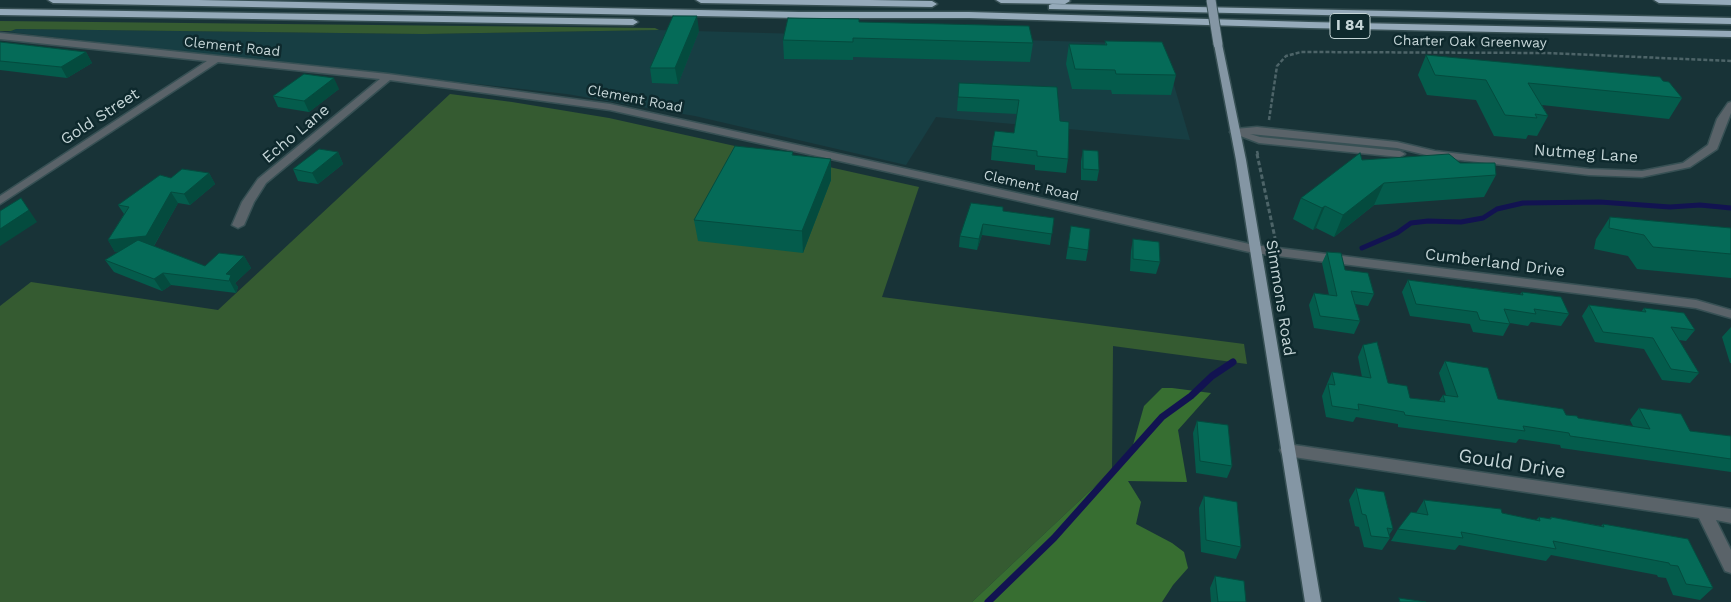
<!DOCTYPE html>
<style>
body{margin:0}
canvas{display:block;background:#183337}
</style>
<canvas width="1731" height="602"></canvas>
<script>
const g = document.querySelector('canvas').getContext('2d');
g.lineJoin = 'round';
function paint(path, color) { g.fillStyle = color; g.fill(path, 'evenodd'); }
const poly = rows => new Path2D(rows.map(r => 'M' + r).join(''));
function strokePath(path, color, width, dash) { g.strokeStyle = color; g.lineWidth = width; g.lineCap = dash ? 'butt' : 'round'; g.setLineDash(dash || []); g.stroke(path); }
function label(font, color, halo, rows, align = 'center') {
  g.font = font + ' "Work Sans",sans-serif'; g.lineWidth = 5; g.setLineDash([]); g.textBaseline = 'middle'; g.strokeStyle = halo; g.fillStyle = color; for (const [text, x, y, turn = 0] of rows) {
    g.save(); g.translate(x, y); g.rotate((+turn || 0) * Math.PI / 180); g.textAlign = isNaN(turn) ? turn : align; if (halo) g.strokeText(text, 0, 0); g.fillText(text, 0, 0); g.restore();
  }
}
paint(poly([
 [16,29,423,34,657,30,1162,44,1190,140,936,117,906,165,695,116,567,94,8,32]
]), '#173e43');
paint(poly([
 [0,21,655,28,659,30,423,34,16,29,11,31,0,31],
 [450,94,512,102,609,118,919,187,882,297,1244,344,1247,364,1113,346,1112,470,972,602,0,602,0,306,31,282,218,310]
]), '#355b31');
paint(poly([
 [1162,388,1172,388,1211,393,1178,430,1187,482,1128,481,1141,502,1136,524,1172,543,1184,552,1188,568,1173,585,1162,602,972,602,1112,470,1133,445,1144,406]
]), '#376e31');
strokePath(poly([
 [1362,248,1397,233,1411,223,1428,221,1461,222,1483,218,1497,209,1523,203,1600,202,1670,207,1700,205,1731,208]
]), '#121351', 5);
strokePath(poly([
 [988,602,1054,538,1162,417,1191,396,1212,376,1233,362]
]), '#121351', 7);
const minor = poly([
 [0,33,388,74,610,104,1254,245,1696,300,1731,310,1731,318,1696,308,1254,253,610,110,390,80,266,183,254,202,244,225,238,228,232,225,242,202,258,179,380,79,218,62,0,204,0,196,207,61,0,39,0,33],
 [1731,102,1731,113,1717,149,1690,167,1642,177,1589,175,1435,157,1397,148,1250,134,1260,137,1400,151,1405,154,1400,157,1259,143,1230,132,1235,129,1257,127,1397,142,1435,151,1589,169,1642,171,1683,163,1708,145,1717,119,1728,103,1731,102],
 [1287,444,1731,509,1731,523,1716,520,1731,550,1731,573,1725,571,1699,518,1287,456,1282,454,1280,450,1282,446,1287,444]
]);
const major = poly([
 [1218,41,1222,44,1246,160,1321,602,1305,602,1236,160,1214,44,1218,41]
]);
const highway = poly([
 [48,0,199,0,799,12,969,12,1309,22,1731,31,1731,37,1309,28,969,18,799,18,53,3,48,0],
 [696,0,871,0,932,1,937,4,932,7,701,3,696,0],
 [996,0,1069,0,1070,1,1065,4,1001,3,996,0],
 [1654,0,1731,0,1731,5,1659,3,1654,0],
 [1052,4,1731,18,1731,24,1049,9,1049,5,1052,4],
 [0,9,633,19,638,22,633,25,0,15,0,9]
]);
strokePath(minor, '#375054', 3);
strokePath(major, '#375054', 3);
strokePath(highway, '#375054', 3);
strokePath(poly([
 [1269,120,1277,66,1286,56,1301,52,1547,53,1731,61],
 [1257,151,1258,155]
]), '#4d6468', 2.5, [4, 2]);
strokePath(poly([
 [1257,154,1275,238]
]), '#4d6468', 3, [4.5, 2.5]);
paint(minor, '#5a6369');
paint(major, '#8496a4');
paint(highway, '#95aaba');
const majorBridge = poly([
 [1211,0,1218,44]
]);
strokePath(majorBridge, '#375054', 11, []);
strokePath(majorBridge, '#8496a4', 9);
paint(poly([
 [859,22,1033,43,1030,62,853,57,853,60,784,59,783,40],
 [699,31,678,84,652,83,650,68],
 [1105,41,1176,75,1171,95,1112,94,1111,90,1072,89,1066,64,1069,44,1105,45],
 [0,42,86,52,92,63,67,78,0,70],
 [1426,55,1663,81,1682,98,1669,119,1542,105,1548,116,1537,136,1528,135,1526,139,1494,136,1476,100,1427,95,1418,75],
 [959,83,1057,87,1060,121,1068,159,1066,173,1035,170,1035,165,991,160,992,146,1014,133,1017,114,957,111],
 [339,89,309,112,278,107,273,96],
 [1083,150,1099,170,1097,181,1081,180,1081,161],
 [338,152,343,164,318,184,298,181,293,169],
 [793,152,793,155,831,180,803,253,698,241,694,220],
 [1362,160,1460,163,1496,175,1484,197,1374,205,1334,237,1316,228,1313,230,1293,219,1301,198],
 [209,173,215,184,190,205,178,203,154,246,205,266,244,256,251,268,235,283,238,287,236,293,171,285,162,291,114,272,105,260,120,251,115,252,108,240,124,214,118,205,171,178],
 [1003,211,1054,218,1050,245,982,235,977,250,959,247,960,236],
 [1610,217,1731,228,1731,278,1637,269,1628,256,1594,249,1596,239],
 [1071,226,1088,250,1086,261,1066,259],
 [1133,239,1160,262,1156,274,1130,271,1131,251],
 [1327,252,1345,270,1374,294,1368,306,1355,304,1360,321,1354,334,1314,328,1309,305,1314,293,1329,295,1322,263],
 [1408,280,1520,294,1522,292,1569,314,1561,326,1531,322,1528,326,1510,323,1503,336,1473,332,1470,324,1410,316,1402,292],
 [1589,305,1641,312,1644,308,1695,330,1686,341,1679,340,1699,373,1690,383,1662,380,1644,349,1595,342,1582,316],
 [1731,327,1731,363,1730,363,1722,337],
 [1363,345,1388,383,1410,398,1439,401,1443,395,1446,395,1439,373,1445,361,1498,399,1578,418,1633,426,1630,420,1639,408,1690,431,1731,436,1731,472,1561,448,1560,445,1519,439,1516,443,1398,427,1398,424,1356,417,1353,422,1326,417,1322,396,1332,372,1362,377,1358,357],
 [1197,421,1232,466,1227,478,1196,473,1193,433],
 [1356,488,1393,529,1389,535,1390,538,1382,550,1364,547,1359,527,1355,526,1349,500],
 [1204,496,1241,547,1236,559,1201,552,1199,508],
 [1424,500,1502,513,1536,520,1539,517,1549,519,1551,517,1601,526,1603,524,1688,539,1713,588,1700,600,1673,595,1666,578,1658,577,1657,575,1551,555,1546,561,1459,545,1455,550,1391,541,1398,529,1416,513],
 [1215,576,1246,602,1211,602,1210,588]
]), '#045c4c');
paint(poly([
 [697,16,699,31,678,84,675,68],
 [86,52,92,63,67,78,61,67],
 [334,78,339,89,309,112,304,101],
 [338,152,343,164,318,184,312,173],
 [831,159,831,180,803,253,802,231],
 [209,173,215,184,190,205,184,194],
 [1384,183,1374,205,1334,237,1343,215],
 [171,192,178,203,153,247,115,252,108,240],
 [21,198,37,222,0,246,0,229],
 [1325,206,1316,228,1313,230,1322,208],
 [983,224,982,235,977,250,979,239],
 [244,256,251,268,235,283,238,287,236,293,226,274],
 [163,273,171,285,162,291,154,279]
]), '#044b3e');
const building = poly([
 [673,16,697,16,675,68,650,68,673,16],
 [788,18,859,19,859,22,1029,26,1033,43,853,38,853,42,783,40,788,18],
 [1105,41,1162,42,1176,75,1116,74,1115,70,1075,69,1069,44,1107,45,1105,41],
 [0,42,86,52,61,67,0,61,0,42],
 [1426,55,1660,77,1663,81,1669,82,1682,98,1528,83,1548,116,1535,114,1537,118,1505,115,1486,80,1435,75,1426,55],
 [304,74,334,78,304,101,273,96,304,74],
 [959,83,1057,87,1060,121,1069,122,1068,159,1037,156,1037,151,992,146,995,131,1014,133,1019,100,958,97,959,83],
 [735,146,793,152,792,155,831,159,802,231,694,220,735,146],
 [319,149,338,152,312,173,293,169,319,149],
 [1083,150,1098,151,1099,170,1083,169,1083,150],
 [1360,153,1362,160,1449,154,1460,163,1495,163,1496,175,1384,183,1343,215,1325,206,1322,208,1301,198,1360,153],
 [182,169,209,173,184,194,171,192,146,236,108,240,129,207,118,205,160,175,171,178,182,169],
 [21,198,29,210,0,229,0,211,21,198],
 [971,203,1003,207,1003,211,1054,218,1052,234,983,224,979,239,960,236,971,203],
 [1610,217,1731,228,1731,254,1653,247,1644,235,1609,228,1610,217],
 [1071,226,1090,229,1088,250,1068,247,1071,226],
 [1133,239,1159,242,1160,262,1133,259,1133,239],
 [138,240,205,266,219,253,244,256,226,274,231,275,229,281,163,273,154,279,105,260,138,240],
 [1327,252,1341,253,1345,270,1368,273,1374,294,1351,291,1360,321,1320,316,1314,293,1337,296,1327,252],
 [1408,280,1523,295,1522,292,1561,297,1569,314,1534,309,1536,314,1504,309,1510,324,1480,320,1477,312,1416,304,1408,280],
 [1589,305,1646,312,1644,308,1684,313,1695,330,1671,327,1699,373,1671,369,1653,338,1603,332,1589,305],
 [1377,342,1388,383,1407,386,1410,398,1445,402,1443,395,1458,397,1445,361,1488,368,1498,399,1563,409,1566,415,1577,416,1578,418,1650,429,1639,408,1681,414,1690,431,1731,436,1731,459,1570,436,1569,433,1523,426,1525,431,1405,415,1404,412,1358,404,1359,410,1332,406,1328,384,1335,385,1332,372,1371,378,1363,345,1377,342],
 [1197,421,1228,425,1232,466,1200,461,1197,421],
 [1356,488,1384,492,1393,529,1387,528,1390,538,1371,536,1366,515,1362,514,1356,488],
 [1204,496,1237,502,1241,547,1206,540,1204,496],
 [1424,500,1501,509,1502,513,1540,521,1539,517,1551,519,1551,517,1604,527,1603,524,1688,539,1713,588,1686,584,1678,566,1670,565,1669,563,1553,541,1556,549,1461,532,1463,538,1398,529,1411,512,1428,515,1424,500],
 [1215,576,1244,581,1246,602,1218,602,1215,576],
 [1399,598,1426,602,1400,602,1399,598]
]);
paint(building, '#056b58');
strokePath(building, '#044b3e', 1);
label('14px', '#c5d5d7', '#0e292d', [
 ["Charter Oak Greenway",1470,42,1],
 ["Clement Road",232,47,6],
 ["Clement Road",635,99,11],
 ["Clement Road",1031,186,13]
]);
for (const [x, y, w] of [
 [1350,26,40]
]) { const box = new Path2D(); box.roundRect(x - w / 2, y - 12.5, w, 25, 4); g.fillStyle = '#0e292d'; g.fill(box); strokePath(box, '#c5d5d7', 1); }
label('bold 15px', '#c5d5d7', null, [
 ["I 84",1350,26]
]);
label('16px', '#c5d5d7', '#0e292d', [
 ["Gold Street",100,117,-33],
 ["Echo Lane",296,134,-40],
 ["Nutmeg Lane",1586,154,4],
 ["Cumberland Drive",1495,263,7],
 ["Simmons Road",1280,298,81]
]);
label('19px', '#c5d5d7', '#0e292d', [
 ["Gould Drive",1512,464,9]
]);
</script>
